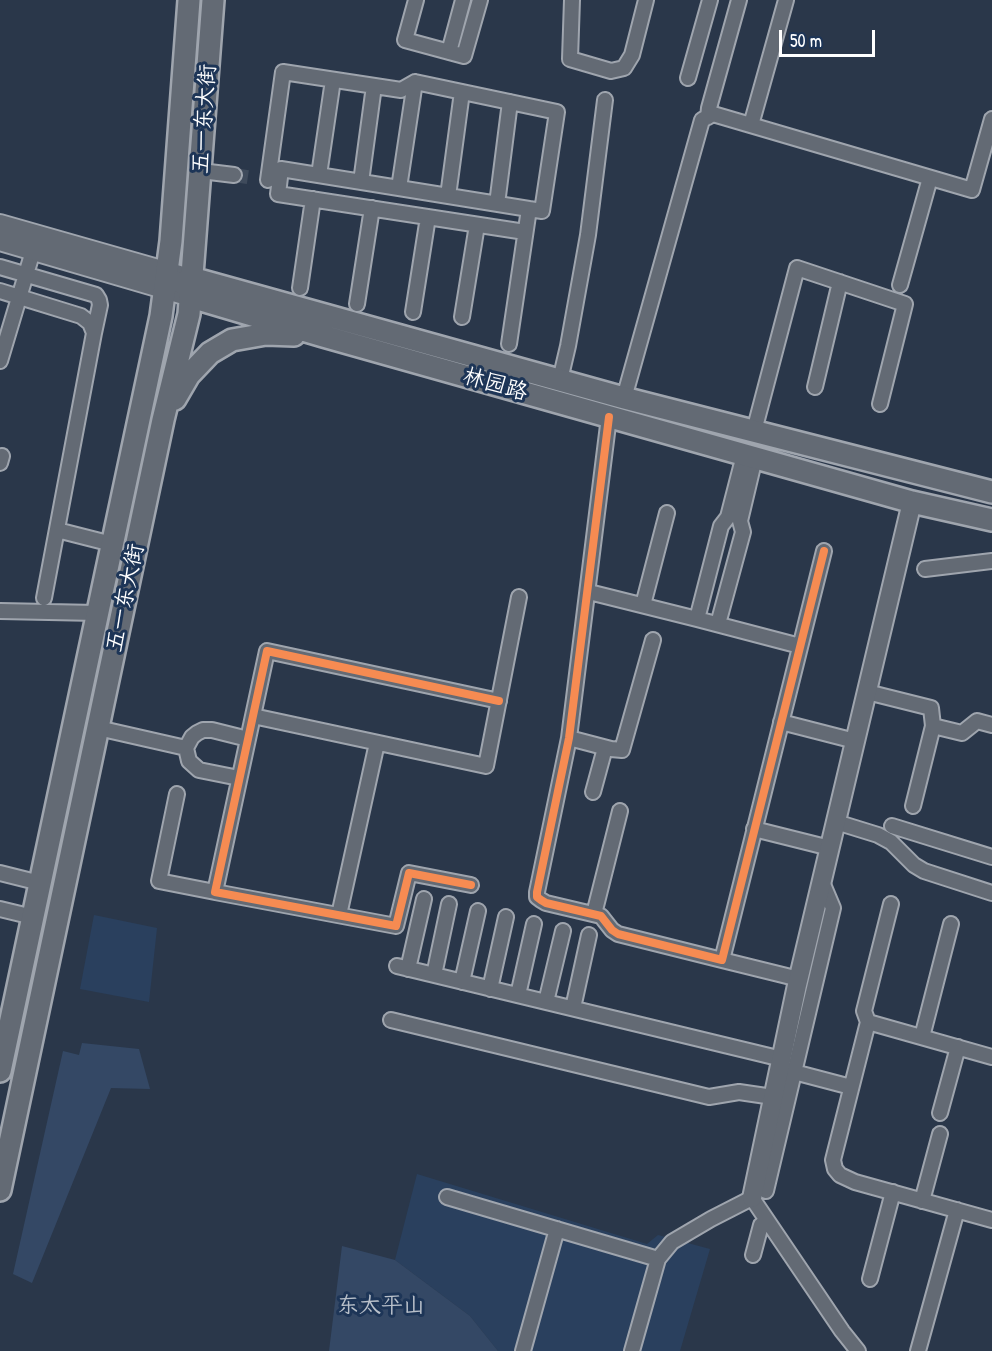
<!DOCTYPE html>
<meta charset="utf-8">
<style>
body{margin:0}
#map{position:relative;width:992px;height:1351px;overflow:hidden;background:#2a374a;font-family:"Patrick Hand",sans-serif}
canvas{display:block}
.scale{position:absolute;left:779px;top:30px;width:96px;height:27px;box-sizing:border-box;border:3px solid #fff;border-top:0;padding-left:8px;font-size:18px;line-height:21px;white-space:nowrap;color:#fff;-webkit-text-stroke:4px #1d3557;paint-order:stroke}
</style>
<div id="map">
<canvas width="992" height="1351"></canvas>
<div class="scale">50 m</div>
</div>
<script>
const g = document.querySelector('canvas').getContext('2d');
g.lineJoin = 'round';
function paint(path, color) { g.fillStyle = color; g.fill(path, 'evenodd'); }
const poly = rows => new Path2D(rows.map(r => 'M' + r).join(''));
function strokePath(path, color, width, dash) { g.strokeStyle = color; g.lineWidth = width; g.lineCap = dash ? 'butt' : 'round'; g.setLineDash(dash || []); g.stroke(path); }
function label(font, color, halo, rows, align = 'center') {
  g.font = font + ' "Patrick Hand","LXGW WenKai TC",sans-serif'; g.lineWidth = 6; g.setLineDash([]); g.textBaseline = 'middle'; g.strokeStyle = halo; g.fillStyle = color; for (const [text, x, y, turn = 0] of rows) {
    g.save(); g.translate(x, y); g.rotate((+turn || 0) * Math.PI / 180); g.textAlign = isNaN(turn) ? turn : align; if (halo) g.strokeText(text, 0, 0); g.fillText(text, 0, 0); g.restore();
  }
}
paint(poly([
 [94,915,157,928,149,1002,80,989],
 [417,1174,647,1244,658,1235,710,1249,680,1351,498,1351,470,1316,395,1260]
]), '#2a405e');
paint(poly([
 [82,1043,139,1049,150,1089,111,1088,32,1283,13,1274,63,1051,79,1055],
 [342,1246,395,1260,470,1316,498,1351,329,1351]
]), '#344865');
strokePath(poly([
 [234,175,254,178]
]), '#3f4b5c', 14, [14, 7]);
const street = poly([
 [416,0,405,40,464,56,480,0],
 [572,0,570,59,611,71,624,68,632,55,646,0],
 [449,52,463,0],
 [688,78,710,0],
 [708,117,709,108,739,0],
 [751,125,786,0],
 [201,171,234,175],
 [319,175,333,80],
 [268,180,283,72,401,90,415,82,557,112,542,211,529,209],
 [361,182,374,86],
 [399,188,415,82],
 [448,196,462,92],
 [497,204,510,102],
 [0,267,96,295,99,300,100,305,94,333],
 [900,285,930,178],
 [300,288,313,199],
 [0,291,81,316,90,323,94,333,44,598],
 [357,304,372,208],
 [413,312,428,217],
 [462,317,477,225],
 [509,344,529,209,281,169,278,194,525,232],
 [0,361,33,251],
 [560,380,568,346,588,235,605,100],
 [815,387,840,282],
 [624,398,702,120,713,114,972,190,992,119],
 [609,417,569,738,537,892,537,897,541,900,546,903,601,916,612,930,618,934,722,960,824,551],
 [754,431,797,268,905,304,880,404],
 [0,463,2,456],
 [57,530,112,544],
 [925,569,992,561],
 [589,592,697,619,800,646],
 [643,605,667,513],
 [0,611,97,613],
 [697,619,721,526,728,517,744,455],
 [718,624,743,532,740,521,755,458],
 [867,692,931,708,933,726],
 [253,716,486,766,519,597],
 [781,722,855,741],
 [98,728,186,748],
 [569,738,611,749,622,750,653,640],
 [239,778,199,770,189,761,186,748,192,737,197,733,203,730,212,730,248,739],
 [593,792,605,748],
 [177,794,159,881,215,892],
 [913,806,933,726,962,733,977,721,992,725],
 [836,822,878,835,891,842,914,865,924,871,992,893],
 [892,826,992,857],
 [754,829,830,848],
 [0,873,40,883],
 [471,885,409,873,396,926,215,892,267,651,499,701],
 [891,904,864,1011,868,1022,833,1160,835,1169,840,1175,855,1182,992,1220],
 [0,909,33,917],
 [594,914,620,811],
 [339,915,377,743],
 [722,960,799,979],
 [397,966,782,1059],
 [408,969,424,899],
 [434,975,449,904],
 [462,982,478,911],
 [490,989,506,917],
 [518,995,534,924],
 [546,1002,563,931],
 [573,1008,589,935],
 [391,1020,709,1097,739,1092,773,1097],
 [868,1022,992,1057],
 [922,1037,951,924],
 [794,1072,851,1087],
 [940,1113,958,1047],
 [766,1191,833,908,822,882],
 [447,1197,658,1259,672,1242,711,1219,752,1198,842,1331,858,1351],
 [922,1201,940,1134],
 [753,1255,761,1225],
 [870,1279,893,1192],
 [523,1351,557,1229],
 [632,1351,658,1259],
 [918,1351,957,1210]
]);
const secondary = poly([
 [0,224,179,275],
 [0,241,191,297],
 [752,1198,797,985,912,502]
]);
const primary = poly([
 [182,283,192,278,624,398,992,492],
 [191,297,323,336,912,502,992,520],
 [175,399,189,375,210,353,232,340,266,334,294,335],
 [0,1071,161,316,171,241,189,0],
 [0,1190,163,420,189,314,213,0]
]);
strokePath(street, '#9fa5ae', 18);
strokePath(secondary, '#9fa5ae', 22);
strokePath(primary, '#9fa5ae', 26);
strokePath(street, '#636a74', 14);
strokePath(secondary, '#636a74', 18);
strokePath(primary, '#636a74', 21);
strokePath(poly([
 [609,417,569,738,537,892,537,897,541,900,546,903,601,916,612,930,618,934,722,960,824,551],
 [471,885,409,873,396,926,215,892,267,651,499,701]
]), '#f68b52', 8);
label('22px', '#fff', '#1d3557', [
 ["五一东大街",205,119,-86],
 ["林园路",495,385,16],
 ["五一东大街",126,598,-78]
]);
label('22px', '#b9c0ca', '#1d3557', [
 ["东太平山",381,1306]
]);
</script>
